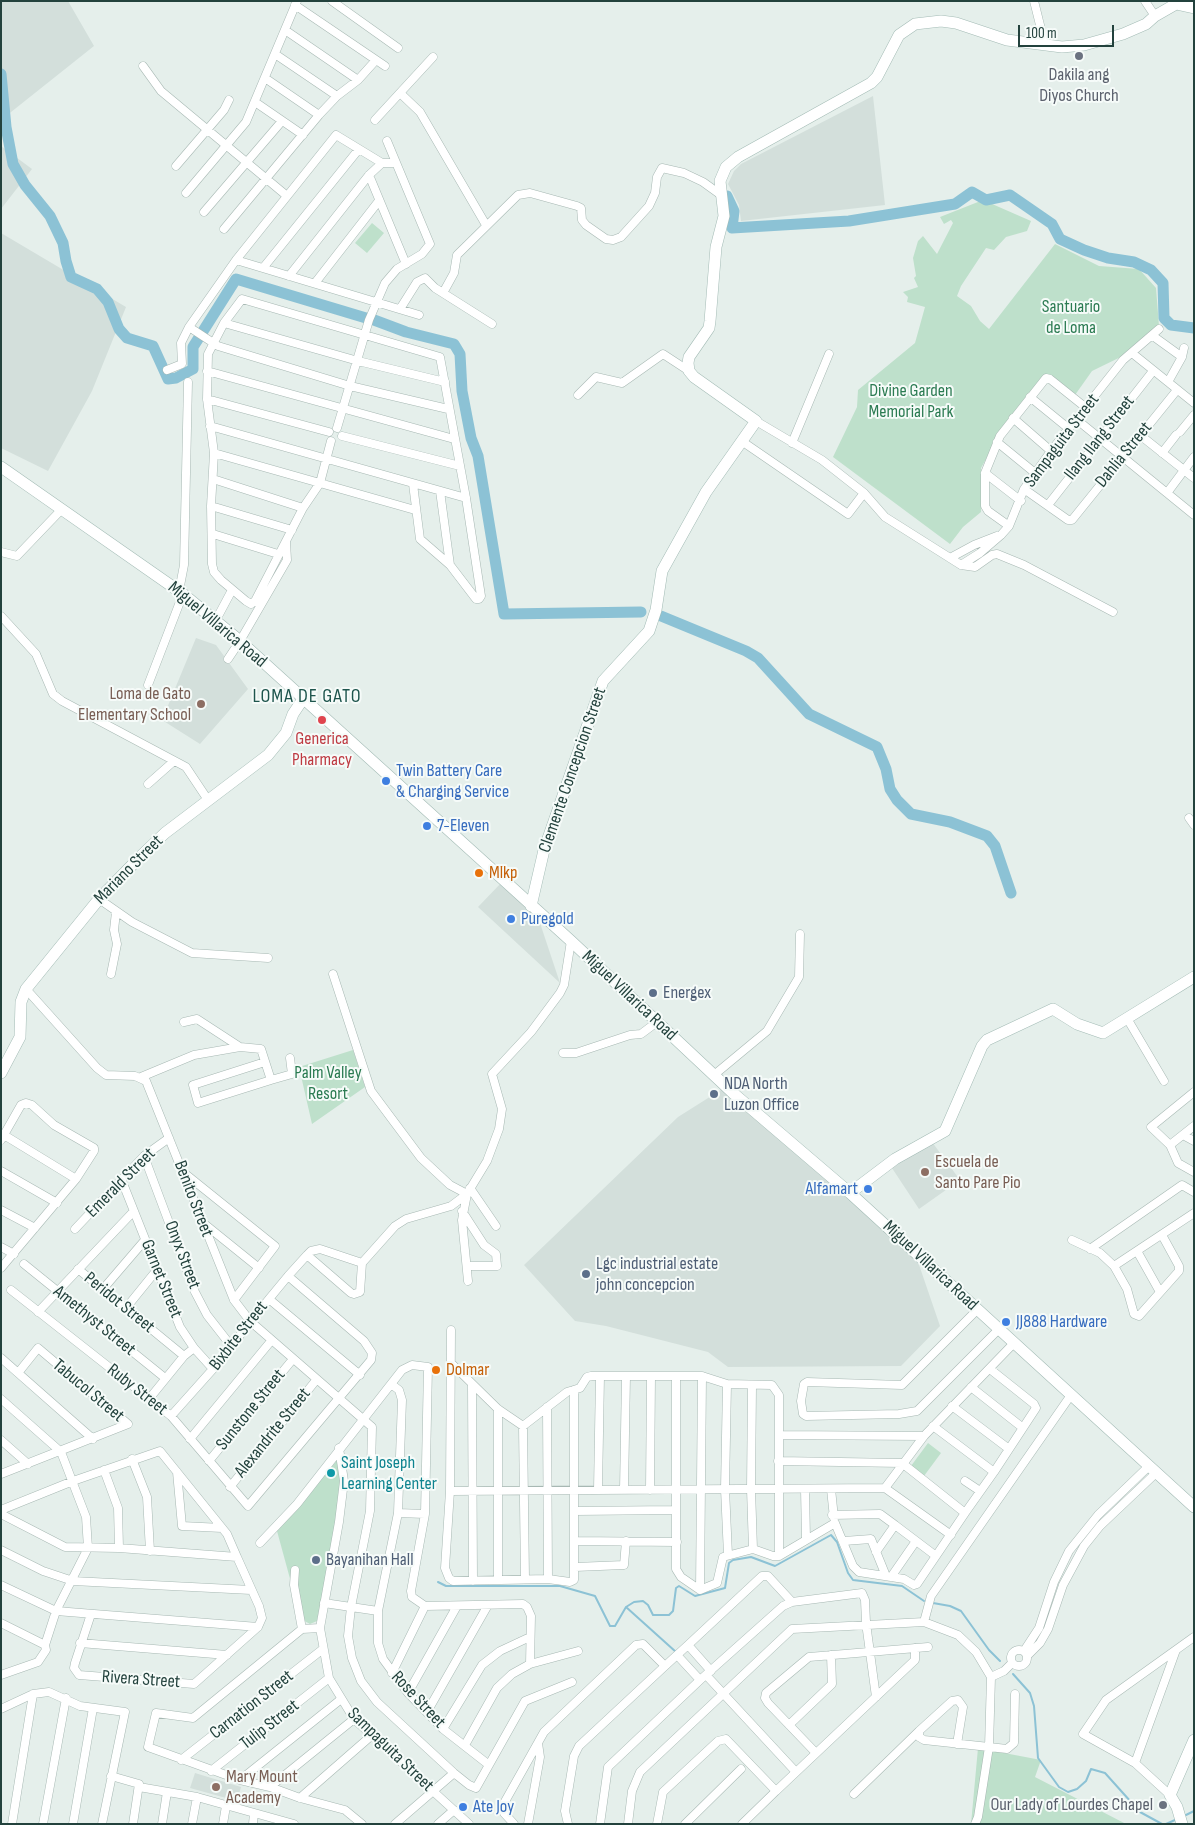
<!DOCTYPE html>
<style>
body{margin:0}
#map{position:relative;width:1195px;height:1825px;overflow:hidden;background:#e5efeb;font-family:"Sofia Sans Condensed",sans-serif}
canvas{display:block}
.frame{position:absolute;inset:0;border:2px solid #23423d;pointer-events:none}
.scale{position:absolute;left:1018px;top:25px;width:96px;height:22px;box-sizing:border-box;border:2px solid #23423d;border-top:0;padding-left:6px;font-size:15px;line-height:18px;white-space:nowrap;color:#23423d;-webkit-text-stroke:4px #f6fbf9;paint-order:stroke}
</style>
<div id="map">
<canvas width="1195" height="1825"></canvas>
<div class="frame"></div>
<div class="scale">100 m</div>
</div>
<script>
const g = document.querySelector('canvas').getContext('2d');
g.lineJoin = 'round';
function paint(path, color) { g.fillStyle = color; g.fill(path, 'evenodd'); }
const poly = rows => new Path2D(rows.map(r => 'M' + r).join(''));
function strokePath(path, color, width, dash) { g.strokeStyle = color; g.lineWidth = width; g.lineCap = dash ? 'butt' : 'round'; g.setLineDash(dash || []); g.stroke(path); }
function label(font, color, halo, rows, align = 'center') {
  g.font = font + ' "Sofia Sans Condensed",sans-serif'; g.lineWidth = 4; g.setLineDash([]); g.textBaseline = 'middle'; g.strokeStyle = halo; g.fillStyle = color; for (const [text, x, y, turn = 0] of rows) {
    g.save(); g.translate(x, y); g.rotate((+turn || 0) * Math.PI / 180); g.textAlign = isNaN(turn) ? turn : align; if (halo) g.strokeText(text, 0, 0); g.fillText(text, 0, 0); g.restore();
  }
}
paint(poly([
 [1,1,68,1,94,46,1,120],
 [873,96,885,205,741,221,739,205,728,184,734,171,741,164],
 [1,146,32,169,1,209],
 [1,233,126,307,92,391,48,471,1,448],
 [196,638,216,645,248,689,200,744,162,720],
 [502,882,538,917,560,983,478,907],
 [724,1088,916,1256,940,1326,901,1366,728,1367,708,1352,606,1326,575,1321,524,1265,678,1117],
 [932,1142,960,1180,919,1209,890,1165],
 [195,1773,241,1787,237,1801,190,1788]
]), '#d3dfdb');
paint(poly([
 [983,200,1031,221,1027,231,1006,237,994,250,986,248,961,286,957,296,971,306,980,321,989,329,1055,244,1099,266,1139,269,1156,288,1159,326,1133,351,1092,371,1075,395,1047,374,1001,432,981,468,981,512,963,527,950,544,833,457,857,407,858,390,915,343,925,307,907,302,908,297,903,292,918,287,914,278,916,276,913,258,918,241,923,236,937,254,953,223,951,220,944,224,940,217],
 [372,223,384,233,367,253,355,243],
 [353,1050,365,1087,312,1124,299,1067],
 [928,1443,941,1453,924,1476,911,1466],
 [339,1458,343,1478,337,1522,317,1621,310,1624,301,1619,277,1531],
 [978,1748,1041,1760,1035,1777,1126,1824,971,1824]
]), '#bee0cb');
strokePath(poly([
 [438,1582,446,1586,560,1586,595,1596,610,1626,615,1626,626,1607,634,1602,643,1601,648,1605,653,1615,669,1615,673,1611,676,1588,679,1586,695,1596,725,1588,729,1563,733,1560,751,1557,775,1566,831,1535,837,1542,848,1573,853,1580,902,1586,924,1601],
 [933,1603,950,1606,961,1611,989,1650,1000,1661],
 [626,1607,676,1652],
 [1013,1674,1030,1693,1034,1706,1038,1758,1059,1787,1068,1792,1077,1789,1086,1781,1091,1769,1105,1773,1140,1812,1162,1824],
 [1186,1815,1194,1811],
 [1166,1824,1175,1820]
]), '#8cc2d5', 2);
strokePath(poly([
 [1,74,6,127,13,164,25,185,50,216,63,243,66,261,71,277,97,289,108,302,119,329,127,338,153,346,168,379,176,378,193,369,193,347,236,279,366,318],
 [727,196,734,211,732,228,849,221,955,204,972,192,986,200,1010,195,1052,224,1060,239,1084,250,1108,258,1134,262,1151,270,1163,283,1164,318,1171,325,1194,328],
 [374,320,406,332,454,344,460,354,462,391,471,438,478,456,504,614,641,612],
 [661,616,746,651,758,658,809,714,877,747,886,769,890,789,897,800,911,814,950,822,987,836,995,846,1011,893]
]), '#8cc2d5', 11);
const street = poly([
 [332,1,398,48],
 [1034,1,1045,45],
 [1145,1,1155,16],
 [295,5,385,66],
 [285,30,358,80],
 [275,54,337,96],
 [143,66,161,91,287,196],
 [265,78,319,115],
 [400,93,420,112,486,225],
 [255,102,303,135],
 [375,120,433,57],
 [176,166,224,110,229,100],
 [369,175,406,264],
 [186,193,246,122,297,1],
 [204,212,282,121],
 [224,229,319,115,337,96,358,80,376,60],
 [236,260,419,315],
 [263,268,359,149],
 [289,276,369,175,382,163],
 [315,283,378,202],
 [443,293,454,273,457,255,518,195,530,193,577,206,581,208,582,220,586,225,606,239,613,240,621,237,649,206,655,193,657,177,662,168,684,173,703,182,721,195],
 [400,309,417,282,425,278,435,288,492,324],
 [224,323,358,361,445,382],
 [189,327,218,346,350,386,448,409],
 [1153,336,1182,357],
 [1132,353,1194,403],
 [167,370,182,364,181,343,189,327,236,260,336,135,382,163,396,163],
 [207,371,454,439],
 [1168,382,1182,357,1184,348],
 [578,395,596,377,622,383,663,354,689,371],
 [1030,397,1068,428],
 [207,399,329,432],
 [1013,418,1051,451],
 [1076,419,1194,515],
 [756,421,822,460,864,493,885,517,961,565,975,567,992,555,997,554,1024,565,1113,612],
 [210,426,466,498],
 [337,428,369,320,385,283,397,269,422,254,430,244,387,141],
 [1180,432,1194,415],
 [1140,435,1194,478],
 [342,436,460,466],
 [331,441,320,483,303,508,255,601,251,604,246,601,221,580,214,572,212,564,211,506,214,453,207,399,208,354,224,323,242,299,440,357,466,498,481,596,479,599,476,599,450,565,420,539,413,484],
 [743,442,848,514,864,493],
 [997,442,1035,473],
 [792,443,829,354],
 [214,453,415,510],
 [1162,453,1176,435],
 [985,473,1021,501],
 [213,479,303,508],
 [1024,489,1068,520,1072,520,1177,390],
 [440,491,450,565],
 [1167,493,1194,457],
 [1048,505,1153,371],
 [211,506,292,530],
 [1009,526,988,511,985,506,985,473,1000,436,1046,378,1050,379,1085,407],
 [213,534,278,554],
 [1,552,17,556,62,509],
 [950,558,974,545,997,536],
 [961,565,980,553,1001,535,1009,526,1024,489,1051,451,1123,360,1159,329],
 [179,591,184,565,188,382],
 [1,616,36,654,53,694,62,701,186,767,208,800],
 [216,620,232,590],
 [228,659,240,641,287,560,286,542],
 [148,685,183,594],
 [148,784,174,761],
 [1189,818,1194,825],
 [99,899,132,922,192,953,268,958],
 [111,974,117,944,114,930,116,912],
 [333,974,371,1091,421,1158,450,1185,467,1194,462,1220,468,1281],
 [26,989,97,1068,106,1075,135,1076,146,1081,234,1300,250,1321,372,1427,370,1511,351,1607,348,1636,352,1658,361,1681,377,1702,454,1773,469,1785,476,1788,525,1701,572,1682],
 [1128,1020,1164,1081],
 [184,1022,197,1019,240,1047],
 [563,1053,576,1053,630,1035,641,1034,657,1022],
 [265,1062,193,1085,198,1103,271,1080],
 [714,1075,767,1031,799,977,800,934],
 [141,1077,194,1055,240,1047,261,1049,271,1080,292,1074,290,1058],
 [1194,1092,1151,1127,1170,1145,1178,1163,1194,1172],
 [4,1135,76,1179],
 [1183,1135,1194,1141],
 [1,1140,21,1105,26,1103,32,1105,54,1125,94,1148,94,1151,76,1179,1,1268],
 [1170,1145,1194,1126],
 [144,1156,195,1292,207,1315,232,1347],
 [1,1171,57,1203],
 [183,1172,275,1246,234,1300],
 [122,1181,180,1327,194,1348,213,1369],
 [470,1188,496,1226],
 [1,1210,35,1228],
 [462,1211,484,1245,496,1254,497,1266,468,1266],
 [202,1222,259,1268],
 [75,1229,144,1156,169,1138],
 [1072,1240,1100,1253,1114,1266,1127,1289,1134,1314,1139,1316,1179,1271,1179,1266,1162,1235],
 [1,1247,14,1254],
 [1090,1249,1182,1185,1194,1192],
 [1137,1251,1160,1292],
 [362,1263,395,1226,406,1219,451,1206,467,1194,487,1161,499,1129,502,1109,492,1074,531,1032,560,993,564,985,571,941],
 [24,1264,165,1378],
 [1114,1266,1194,1213],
 [78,1269,184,1356],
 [103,1289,145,1240],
 [11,1290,171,1416,248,1506,371,1360,372,1353,364,1341,288,1276],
 [269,1299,360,1375],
 [126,1308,156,1271],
 [977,1310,902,1385,807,1382,804,1384,801,1401,803,1414,806,1416,899,1414,917,1411,999,1329],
 [38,1312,133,1212],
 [451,1330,450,1491,445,1568,449,1578,453,1581,548,1579,570,1582,574,1580,574,1390],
 [1,1358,93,1439],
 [451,1363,498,1409,523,1426,567,1392,580,1388,587,1377,591,1376,702,1376,727,1384,772,1385,779,1395,779,1556],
 [990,1369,1034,1404,1036,1408,994,1472],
 [676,1376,676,1569,681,1577,700,1590,717,1583,723,1557,753,1549,773,1556,779,1556,835,1523,853,1566,859,1572,904,1579,914,1585,917,1584,965,1513],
 [391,1384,399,1390,402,1400,398,1513,378,1611,378,1643,383,1659,408,1693,443,1729,489,1765],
 [727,1384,725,1489,728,1555],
 [472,1385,473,1581],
 [752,1386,751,1489,753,1549],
 [971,1387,1023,1428],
 [1,1399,61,1452,86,1517,88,1548,56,1611,45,1645],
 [149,1399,184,1356,194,1348],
 [952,1406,1009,1449],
 [547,1407,548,1579],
 [498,1409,498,1580],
 [171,1416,213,1369,269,1299,288,1276,307,1255,311,1251,320,1249,362,1263,360,1292,354,1294,351,1293,307,1255],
 [523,1426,525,1579],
 [779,1435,924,1436],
 [190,1439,271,1341],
 [1,1440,28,1464],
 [339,1448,344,1481,339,1522,320,1628,329,1678,354,1719,469,1824],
 [132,1459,147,1497,150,1551],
 [209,1461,293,1359],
 [778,1461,902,1463,965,1513,994,1472,933,1426],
 [104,1470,118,1508,119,1548],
 [177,1472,182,1526,222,1528],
 [1,1474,128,1424,38,1348,18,1373],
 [965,1481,980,1491],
 [230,1487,317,1379],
 [885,1488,951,1535],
 [805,1489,806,1539],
 [831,1489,834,1518],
 [598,1490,600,1376],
 [624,1490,626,1376],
 [650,1490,651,1376],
 [450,1491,885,1488,924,1436,1014,1343],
 [1,1510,73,1481,160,1451,227,1534,237,1557],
 [574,1511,675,1510],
 [398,1513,425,1514],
 [1,1514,65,1547,119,1548,237,1557,259,1606,262,1618,258,1627,194,1684,79,1675,74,1668,75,1663,91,1614],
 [832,1515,880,1514,895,1525,876,1552],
 [895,1525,936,1556],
 [574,1541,677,1542],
 [844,1541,871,1539,886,1576],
 [260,1543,297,1504,402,1370,412,1365,428,1367,425,1514,411,1591,412,1597,425,1606,523,1604,527,1607,531,1616,530,1664],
 [1,1550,43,1571,73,1581,251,1590],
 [575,1567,624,1565,626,1541],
 [295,1570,294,1585,302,1629,320,1628],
 [891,1577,916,1541],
 [1,1585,56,1611,258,1627],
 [700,1590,702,1376],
 [324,1603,378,1611],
 [924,1622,931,1596,1071,1395],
 [1,1623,45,1645,46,1650,38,1662,1,1675],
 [302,1629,193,1718,156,1713,148,1747,240,1780,270,1787,300,1798,345,1810,362,1824],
 [80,1643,227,1655],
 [688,1645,677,1655,700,1680,783,1606,792,1602,862,1593,865,1600,866,1623,876,1697],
 '1011 1658a8 8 0 1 1 16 0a8 8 0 1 1-16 0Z',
 [1024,1651,1039,1628,1054,1582,1069,1551,1098,1515,1149,1466],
 [1027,1656,1040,1643,1048,1629,1063,1585,1084,1546,1100,1526,1156,1473],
 [711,1671,688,1645,762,1576,768,1576,792,1602],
 [392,1673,425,1606],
 [706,1675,796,1772],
 [991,1677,1004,1671,1012,1663],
 [408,1693,457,1606],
 [1,1709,33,1694,49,1692,80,1706,125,1712,102,1824],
 [427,1712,488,1605],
 [789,1725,832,1684,831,1655],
 [443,1729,482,1665,500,1651,530,1637],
 [919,1731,952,1701,958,1700,963,1707,957,1744],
 [465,1745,497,1688,512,1674,530,1664,578,1651],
 [816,1753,768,1703,765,1698,766,1693,809,1657,928,1647],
 [181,1760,323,1649],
 [1135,1763,1176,1650],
 [211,1771,329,1678],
 [111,1776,139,1784,133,1824],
 [240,1780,340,1700],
 [139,1787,197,1797,294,1824],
 [270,1787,354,1719],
 [776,1791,915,1660,915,1648],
 [854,1794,919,1731,919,1737,924,1740,989,1747,978,1817,975,1824],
 [1170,1795,1135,1763,1083,1734,1106,1700,1194,1637],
 [300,1798,371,1736],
 [12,1824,33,1694],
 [43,1824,66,1698],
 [73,1824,93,1708],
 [162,1824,167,1792],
 [192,1824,197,1797],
 [223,1824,226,1806],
 [253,1824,254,1813],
 [395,1824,454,1773],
 [438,1824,454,1810],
 [514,1824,504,1813,503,1805,544,1732,636,1645,643,1644,665,1666,677,1655],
 [528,1824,540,1757,538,1743],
 [568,1824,565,1811,574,1756,579,1746,665,1666],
 [600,1824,608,1767,700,1680],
 [628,1824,632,1791,640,1772,792,1629,924,1622,958,1635,976,1652,991,1677,989,1747,1007,1749,1014,1743,1015,1694],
 [657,1824,663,1792,718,1741,726,1739,776,1791,742,1824],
 [685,1824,741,1769]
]);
const secondary = poly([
 [1,467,183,594,240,641,571,941,733,1093,850,1193,1194,1507],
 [531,906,544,850,603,681,649,631,656,610,662,571,706,492,756,421,694,377,689,371,688,363,689,357,709,328,710,321,716,247,724,216,720,181,726,167,738,157,871,83,877,77,899,35,915,24,941,21,956,23,1007,40,1062,47,1084,45,1123,34,1146,24,1155,16,1176,4,1194,8],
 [1,1073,20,1037,21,1002,26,989,99,899,142,855,165,833,268,755,286,733,293,714,303,699],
 [850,1193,895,1159,945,1131,982,1046,987,1040,1053,1009,1077,1024,1103,1033,1194,977],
 [1182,1824,1177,1807,1170,1795,1194,1740]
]);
strokePath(street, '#a7b8b3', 9);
strokePath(secondary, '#a3bbb5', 12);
strokePath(street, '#fff', 8);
strokePath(secondary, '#fff', 11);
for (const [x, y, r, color] of [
 [1079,56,5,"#6b7280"],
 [201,704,5,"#8d6e63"],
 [322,720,5,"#e0444e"],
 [386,781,5,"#3f7fe0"],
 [427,826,5,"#3f7fe0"],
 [479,873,5,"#e8710a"],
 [511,919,5,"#3f7fe0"],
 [653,993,5,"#5c6f8a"],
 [714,1094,5,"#5c6f8a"],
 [925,1172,5,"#8d6e63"],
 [868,1189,5,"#3f7fe0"],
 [586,1274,5,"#5c6f8a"],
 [1006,1322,5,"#3f7fe0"],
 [436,1370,5,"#e8710a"],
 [331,1473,5,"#0f9aa8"],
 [316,1560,5,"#5c6f8a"],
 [216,1787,5,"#8d6e63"],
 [1163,1805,5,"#6b7280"],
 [463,1807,5,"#3f7fe0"]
]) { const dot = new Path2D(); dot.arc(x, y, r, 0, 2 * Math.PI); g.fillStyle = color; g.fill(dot); strokePath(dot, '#f6fbf9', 2); }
label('18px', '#5b616d', '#f6fbf9', [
 ["Dakila ang",1079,75],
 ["Diyos Church",1079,96],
 ["Our Lady of Lourdes Chapel",1153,1805,"right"]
]);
label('18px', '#2b7b52', '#f6fbf9', [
 ["Santuario",1071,307],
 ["de Loma",1071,328],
 ["Divine Garden",911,391],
 ["Memorial Park",911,412],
 ["Palm Valley",328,1073],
 ["Resort",328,1094]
]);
label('18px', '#23423d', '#f6fbf9', [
 ["Ilang Ilang Street",1100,438,-52],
 ["Sampaguita Street",1062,441,-53],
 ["Dahlia Street",1124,455,-51],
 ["Miguel Villarica Road",217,625,40],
 ["Clemente Concepcion Street",573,770,-71],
 ["Mariano Street",129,870,-45],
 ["Miguel Villarica Road",629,996,43],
 ["Emerald Street",121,1183,-45],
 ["Benito Street",193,1199,69],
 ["Onyx Street",182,1255,69],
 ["Miguel Villarica Road",930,1266,43],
 ["Garnet Street",161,1279,68],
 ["Peridot Street",119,1303,39],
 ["Amethyst Street",94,1321,39],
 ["Bixbite Street",239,1336,-52],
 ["Ruby Street",137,1390,38],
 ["Tabucol Street",88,1391,40],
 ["Sunstone Street",251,1410,-51],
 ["Alexandrite Street",273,1433,-51],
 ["Rivera Street",141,1680,4],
 ["Rose Street",418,1700,47],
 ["Carnation Street",252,1705,-38],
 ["Tulip Street",270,1725,-38],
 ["Sampaguita Street",390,1750,44]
]);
label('18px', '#785e54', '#f6fbf9', [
 ["Loma de Gato",191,694,"right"],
 ["Elementary School",191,715,"right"],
 ["Escuela de",935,1162],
 ["Santo Pare Pio",935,1183],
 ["Mary Mount",226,1777],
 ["Academy",226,1798]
], 'left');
label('18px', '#be3a42', '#f6fbf9', [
 ["Generica",322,739],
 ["Pharmacy",322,760]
]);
label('18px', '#366cbe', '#f6fbf9', [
 ["Twin Battery Care",396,771],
 ["& Charging Service",396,792],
 ["7-Eleven",437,826],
 ["Puregold",521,919],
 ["Alfamart",858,1189,"right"],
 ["JJ888 Hardware",1016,1322],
 ["Ate Joy",473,1807]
], 'left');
label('18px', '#c56008', '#f6fbf9', [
 ["Mlkp",489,873],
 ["Dolmar",446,1370]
], 'left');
label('18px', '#4e5e75', '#f6fbf9', [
 ["Energex",663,993],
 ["NDA North",724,1084],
 ["Luzon Office",724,1105],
 ["Lgc industrial estate",596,1264],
 ["john concepcion",596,1285],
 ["Bayanihan Hall",326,1560]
], 'left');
label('18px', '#0d838f', '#f6fbf9', [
 ["Saint Joseph",341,1463],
 ["Learning Center",341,1484]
], 'left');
g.letterSpacing = '1px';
label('20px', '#1e554d', '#f6fbf9', [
 ["LOMA DE GATO",307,697]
]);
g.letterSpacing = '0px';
</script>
